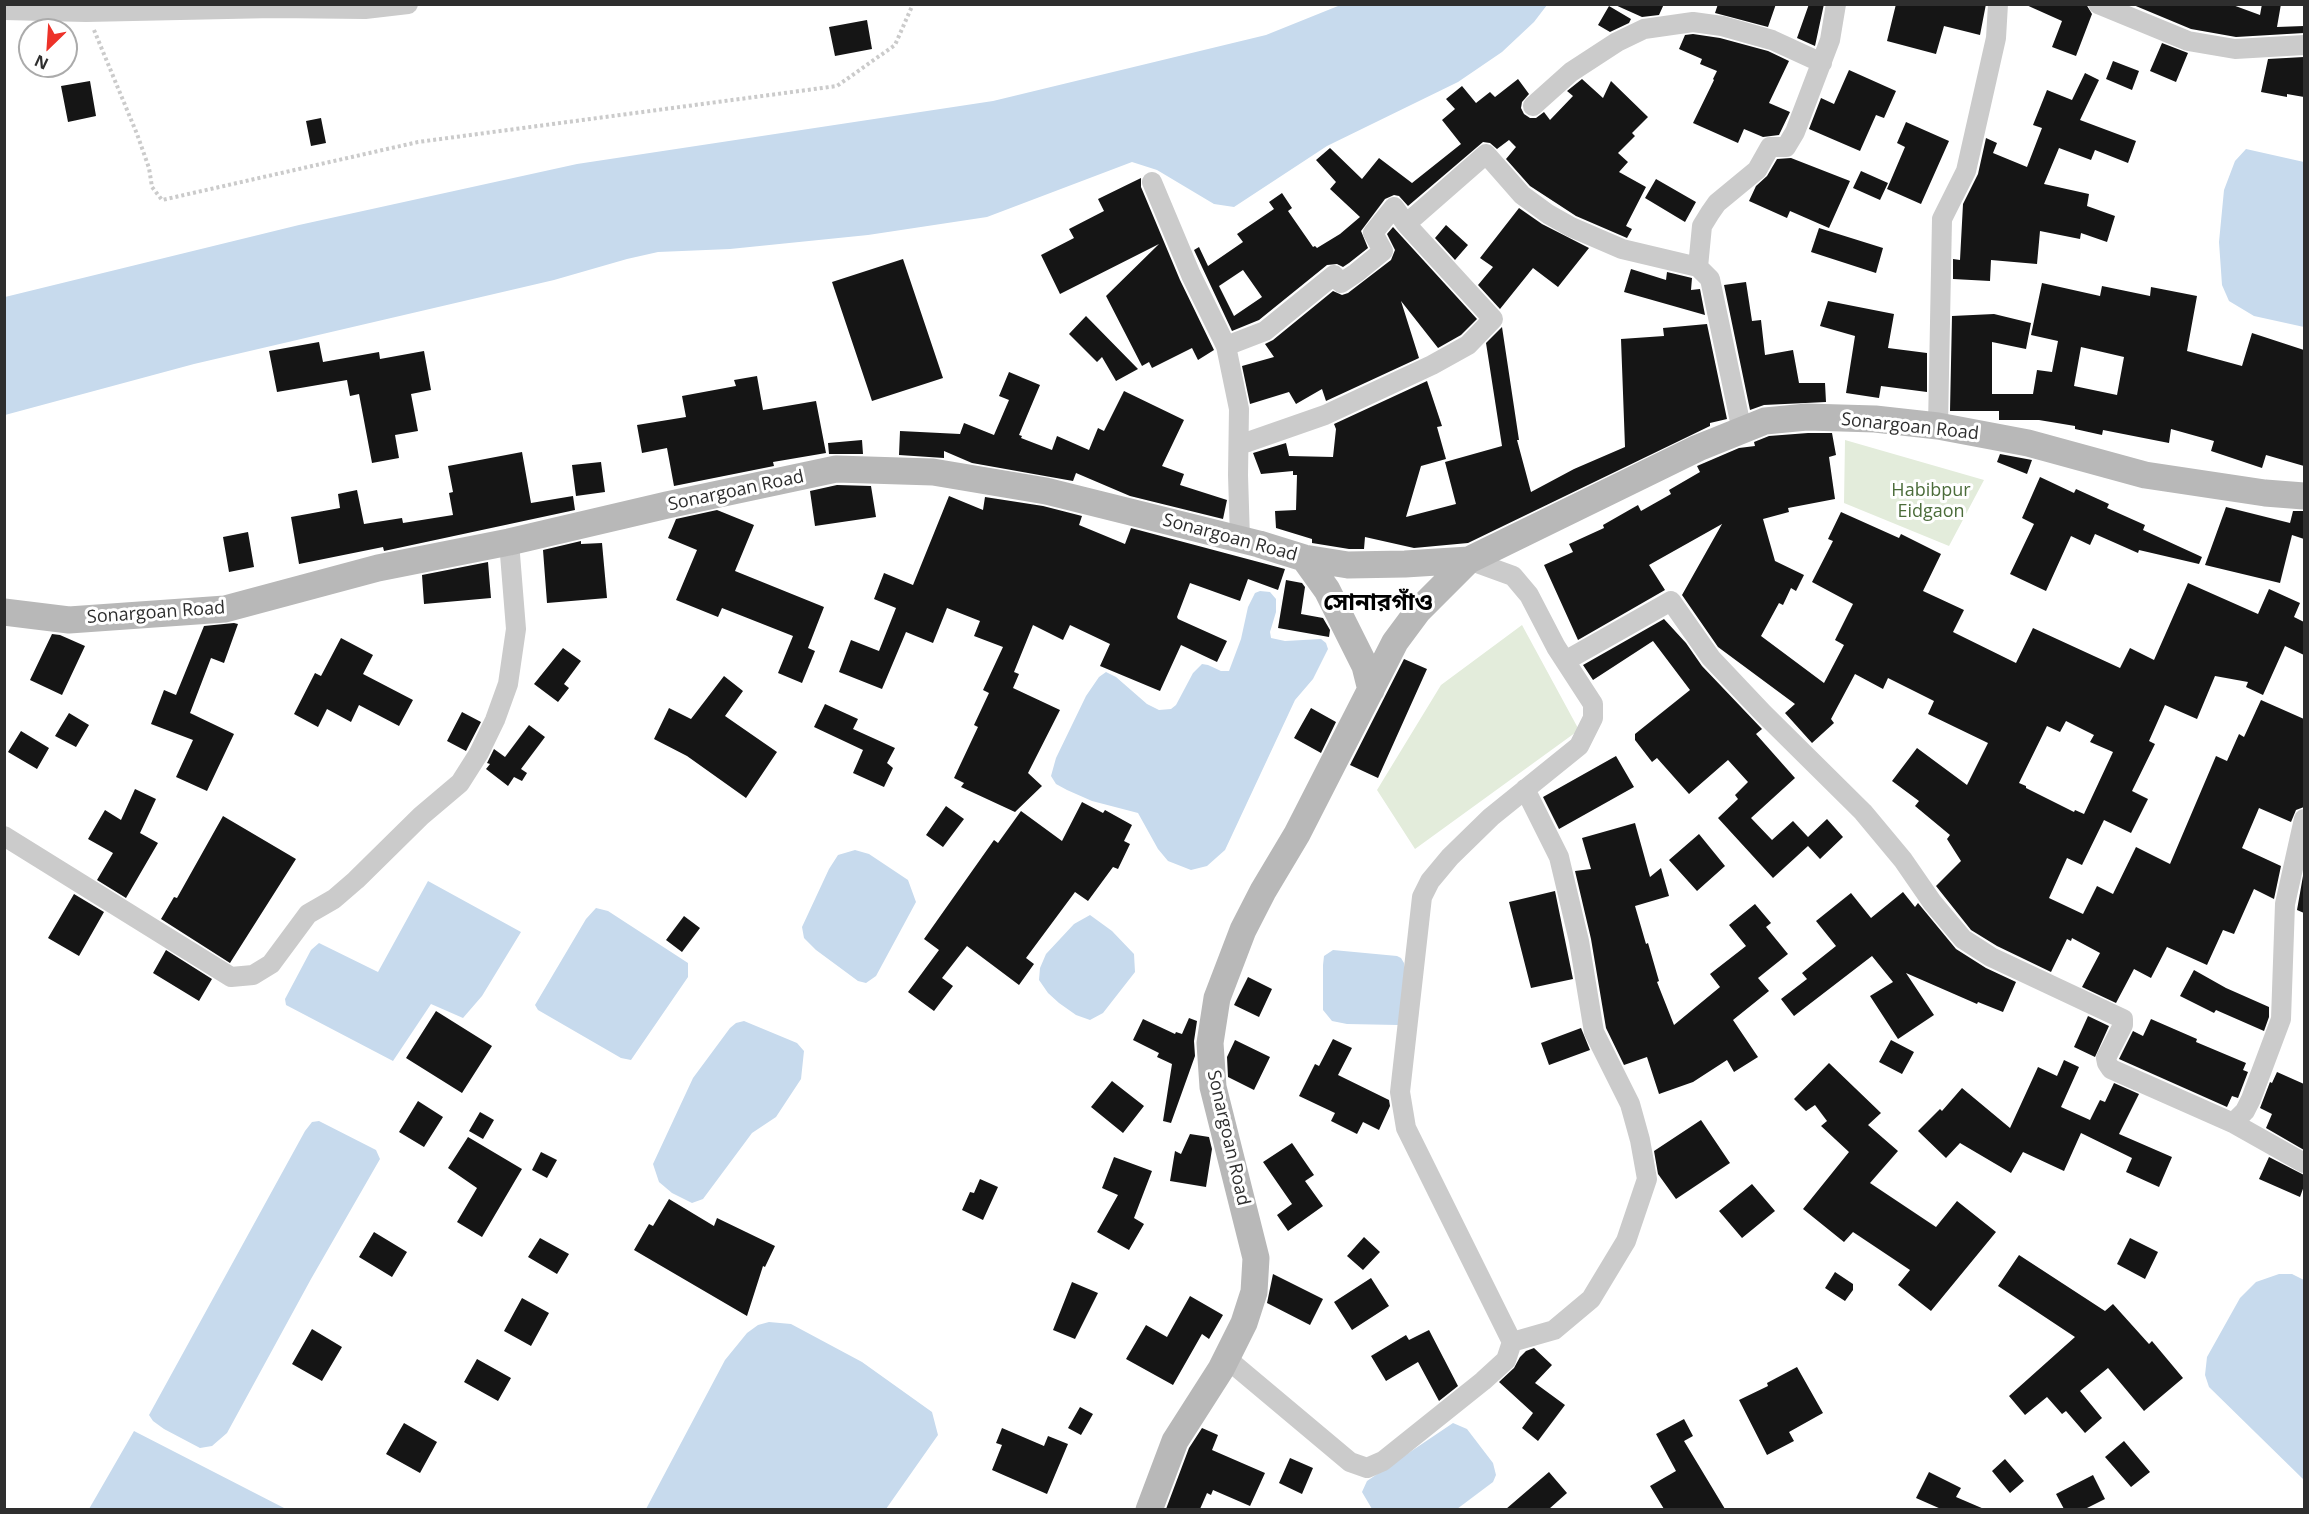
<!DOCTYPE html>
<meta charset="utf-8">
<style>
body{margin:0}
#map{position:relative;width:2309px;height:1514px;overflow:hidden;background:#fff;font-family:"Open Sans",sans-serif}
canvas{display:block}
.frame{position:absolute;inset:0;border:6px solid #2e2e2e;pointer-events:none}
.north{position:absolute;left:18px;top:18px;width:60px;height:60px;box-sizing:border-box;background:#fff;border:2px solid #ababab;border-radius:50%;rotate:205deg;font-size:16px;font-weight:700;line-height:24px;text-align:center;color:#2e2e2e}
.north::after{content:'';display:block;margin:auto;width:21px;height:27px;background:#ed3229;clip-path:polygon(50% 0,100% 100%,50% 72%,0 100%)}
</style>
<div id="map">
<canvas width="2309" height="1514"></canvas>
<div class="frame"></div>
<div class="north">N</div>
</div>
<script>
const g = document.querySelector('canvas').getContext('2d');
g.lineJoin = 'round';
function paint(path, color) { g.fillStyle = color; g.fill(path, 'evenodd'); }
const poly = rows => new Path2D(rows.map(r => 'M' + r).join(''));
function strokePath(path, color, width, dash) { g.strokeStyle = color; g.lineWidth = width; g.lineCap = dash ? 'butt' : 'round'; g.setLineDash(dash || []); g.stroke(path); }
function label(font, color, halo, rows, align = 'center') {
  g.font = font + ' "Open Sans","Noto Sans Bengali",sans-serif'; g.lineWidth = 6; g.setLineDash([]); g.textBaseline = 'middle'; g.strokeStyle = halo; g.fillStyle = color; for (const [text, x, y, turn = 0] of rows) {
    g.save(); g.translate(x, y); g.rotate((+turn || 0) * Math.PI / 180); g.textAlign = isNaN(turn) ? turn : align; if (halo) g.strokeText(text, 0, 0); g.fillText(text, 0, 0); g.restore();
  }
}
paint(poly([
 [1845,440,1984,480,1949,546,1844,503],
 [1522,625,1579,730,1415,849,1377,790,1441,685]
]), '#e3ecdb');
paint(poly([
 [1343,4,1547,5,1534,22,1502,52,1458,82,1327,146,1234,207,1214,204,1157,170,1132,162,987,217,868,235,730,249,658,252,627,259,554,280,194,364,5,415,5,297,299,225,577,164,993,101,1266,35],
 [2246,149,2304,162,2304,327,2254,316,2229,301,2222,285,2219,242,2224,190,2235,161],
 [1260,591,1270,592,1276,599,1276,612,1270,632,1271,638,1285,641,1321,639,1326,643,1328,649,1313,679,1295,700,1225,850,1207,866,1191,870,1168,861,1158,849,1138,813,1092,801,1067,790,1056,784,1051,776,1056,758,1086,696,1099,677,1106,672,1116,677,1147,704,1159,710,1171,709,1176,705,1193,673,1202,664,1208,665,1221,671,1229,671,1241,639,1248,607,1255,593],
 [855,850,869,854,908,880,916,902,876,976,866,983,858,981,816,950,804,938,802,927,829,869,838,855],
 [428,881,521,932,482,996,463,1018,431,1004,393,1061,286,1005,285,999,311,950,319,943,378,972],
 [596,908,608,911,688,963,688,977,631,1060,621,1058,538,1010,535,1005,586,919],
 [1090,915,1112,931,1134,954,1135,972,1103,1013,1090,1020,1076,1015,1059,1003,1048,993,1039,980,1040,968,1046,954,1074,924],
 [1333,950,1397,956,1401,958,1404,963,1405,972,1402,1019,1398,1025,1347,1024,1332,1021,1323,1010,1323,965,1324,956],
 [744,1021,797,1043,804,1051,801,1079,776,1117,752,1133,703,1199,692,1203,672,1193,659,1182,653,1164,693,1078,730,1028,736,1023],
 [319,1121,376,1150,380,1159,311,1279,227,1433,212,1446,200,1448,164,1429,153,1421,149,1415,305,1131,312,1122],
 [2279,1274,2292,1274,2304,1280,2304,1480,2209,1387,2205,1375,2207,1357,2240,1298,2256,1282],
 [769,1322,791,1324,862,1362,932,1412,938,1435,886,1509,646,1509,725,1360,747,1333,758,1325],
 [1453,1423,1467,1429,1493,1463,1496,1475,1493,1482,1457,1509,1372,1509,1362,1492,1367,1481],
 [134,1431,286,1509,89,1509]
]), '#c7daed');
paint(poly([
 [1613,4,1664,4,1659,15,1642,17],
 [1718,4,1776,4,1768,27,1715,13],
 [1809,4,1824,4,1815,46,1797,38],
 [1896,4,1986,4,1980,35,1944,26,1936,54,1887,41],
 [2024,4,2086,4,2092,14,2076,56,2052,47,2062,21],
 [2131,4,2230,4,2260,15,2262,4,2281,4,2277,27,2304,26,2304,33,2236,37,2191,29],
 [1609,6,1631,19,1629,23,1610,32,1598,25],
 [867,20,872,49,835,56,829,27],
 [1693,34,1720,38,1768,51,1789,61,1769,103,1790,112,1779,135,1763,137,1744,129,1738,143,1693,123,1714,80,1713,79,1717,71,1700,64,1702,59,1679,49,1685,35],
 [2162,43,2188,53,2176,82,2150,71],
 [2304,57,2304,97,2287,94,2287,97,2261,92,2268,59],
 [2113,61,2139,71,2132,90,2106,79],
 [1849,70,1896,91,1884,118,1876,115,1860,151,1809,129,1821,98,1834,104],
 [2085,73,2099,80,2080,120,2136,141,2128,163,2095,150,2091,160,2059,148,2044,184,2089,194,2087,206,2115,216,2107,242,2081,233,2080,239,2040,231,2037,264,1991,260,1990,281,1953,279,1953,259,1960,260,1963,204,1978,174,1986,138,1997,143,1993,153,2027,167,2042,128,2033,125,2047,90,2072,100],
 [1518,79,1529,94,1522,102,1521,108,1524,114,1530,118,1536,118,1544,112,1550,120,1573,96,1567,91,1582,79,1603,98,1611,81,1648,117,1632,133,1635,136,1618,153,1628,162,1619,172,1646,187,1626,226,1632,229,1627,238,1576,216,1530,186,1506,159,1516,147,1509,140,1497,149,1490,143,1483,142,1408,206,1399,196,1394,195,1385,199,1361,231,1368,248,1349,263,1343,267,1337,264,1327,265,1259,320,1232,331,1194,250,1199,247,1208,266,1243,242,1237,234,1274,209,1269,202,1282,193,1292,208,1288,211,1313,247,1315,246,1317,248,1340,234,1360,217,1330,189,1336,182,1316,160,1330,148,1362,179,1379,158,1412,183,1461,144,1442,120,1455,109,1446,99,1462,86,1476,103,1490,92,1495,97],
 [1243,270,1262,297,1234,316,1219,286],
 [90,81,96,116,68,122,61,86],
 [321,118,326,143,311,146,306,121],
 [1906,122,1949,141,1921,204,1887,189,1905,147,1897,143],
 [1791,158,1850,181,1829,228,1790,211,1787,218,1749,201,1756,186,1767,176,1777,159],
 [1861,171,1888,183,1880,200,1853,188],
 [1141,178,1141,187,1180,280,1214,350,1198,360,1192,348,1152,368,1149,362,1142,366,1106,296,1159,244,1060,294,1041,255,1074,238,1069,229,1104,211,1098,199],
 [1656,179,1696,202,1685,222,1645,198],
 [1519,208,1542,224,1589,248,1558,287,1533,268,1500,309,1478,285,1493,267,1480,258],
 [1446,225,1468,245,1455,260,1435,238],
 [1393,227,1477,319,1461,335,1438,348,1401,301,1419,358,1326,401,1322,389,1296,404,1289,392,1250,404,1242,366,1274,357,1265,344,1273,340,1333,291,1342,295,1348,293,1391,260,1395,250,1387,234],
 [1819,228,1883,248,1876,273,1811,252],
 [903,259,943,378,872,401,832,282],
 [1631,269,1666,280,1667,272,1692,278,1691,290,1700,289,1705,315,1624,292],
 [1746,282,1752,321,1761,320,1765,355,1793,350,1799,383,1825,383,1826,402,1764,405,1750,410,1724,285],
 [2042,283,2100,296,2102,286,2150,296,2151,287,2197,296,2187,351,2242,366,2252,333,2304,350,2304,466,2266,455,2262,468,2211,451,2214,441,2171,429,2169,443,2103,430,2102,435,2075,429,2075,426,2039,420,1999,420,1999,411,1950,411,1952,316,1994,314,2031,323,2026,349,1992,342,1992,394,2033,394,2037,370,2052,372,2058,341,2031,335],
 [2081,347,2124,357,2117,395,2074,386],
 [1828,301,1894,314,1888,348,1927,353,1927,392,1881,386,1879,398,1846,393,1855,336,1820,326],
 [1086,316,1138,369,1116,381,1102,357,1097,362,1069,334],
 [1707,324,1727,419,1710,423,1710,426,1468,543,1414,548,1365,537,1364,549,1349,549,1312,543,1312,539,1276,528,1275,511,1296,510,1297,475,1293,475,1293,471,1261,474,1253,453,1286,443,1289,456,1333,457,1336,429,1334,424,1427,381,1442,426,1437,427,1446,459,1421,466,1406,517,1456,504,1445,462,1502,446,1486,343,1502,327,1519,440,1517,440,1531,492,1574,469,1625,447,1621,339,1664,336,1663,328],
 [319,342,323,362,379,352,380,359,424,351,431,390,411,394,418,431,395,435,399,458,372,463,359,394,350,396,347,380,277,392,269,351],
 [1009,372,1040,385,1019,435,1022,436,1021,438,1052,450,1057,436,1089,450,1098,428,1104,431,1124,391,1184,420,1162,466,1184,474,1180,485,1227,500,1223,519,1130,496,1076,473,1073,481,972,463,944,451,944,458,899,455,900,431,960,434,964,423,994,435,1009,400,999,396],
 [757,376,763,410,816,401,826,453,773,462,774,466,674,486,667,448,642,453,637,425,686,417,682,396,736,386,734,380],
 [1808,433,1832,433,1836,455,1829,457,1835,499,1788,508,1789,512,1763,519,1775,561,1804,575,1796,591,1791,588,1783,605,1779,603,1761,636,1824,683,1844,645,1835,640,1853,604,1812,582,1833,541,1828,539,1841,512,1899,538,1901,534,1941,554,1923,591,1964,610,1953,632,2016,663,2033,628,2120,668,2130,648,2154,660,2188,583,2258,614,2269,589,2300,603,2294,617,2304,622,2304,655,2285,646,2263,695,2246,687,2248,682,2215,676,2197,719,2165,705,2149,741,2155,744,2132,791,2148,799,2131,833,2104,820,2082,865,2067,858,2049,898,2083,914,2097,886,2113,894,2136,847,2170,864,2216,756,2227,761,2239,734,2244,737,2261,700,2304,719,2304,807,2296,810,2291,822,2259,808,2242,848,2281,866,2274,899,2254,889,2234,934,2223,930,2207,965,2167,947,2151,978,2134,969,2116,1003,2082,987,2100,953,2072,938,2071,941,2067,939,2051,972,1997,946,1971,930,1936,886,1961,861,1947,839,1950,835,1915,806,1919,801,1892,781,1917,748,1967,785,1988,743,1928,714,1934,701,1888,678,1883,689,1855,674,1831,719,1834,723,1812,743,1785,713,1795,704,1718,647,1682,595,1722,524,1649,565,1665,590,1578,640,1544,565,1573,552,1569,544,1604,528,1603,525,1638,505,1641,511,1671,494,1669,490,1700,472,1697,466,1739,448,1755,446,1754,442,1769,436],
 [2066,721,2094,735,2090,742,2113,752,2084,814,2075,810,2074,812,2026,788,2026,786,2019,783,2047,726,2060,732],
 [862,440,863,454,829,454,828,443],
 [522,452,531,503,573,496,575,510,384,551,383,547,299,564,291,517,340,508,338,494,357,490,364,524,402,518,403,523,453,515,449,493,453,492,448,466],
 [2000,454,2032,460,2027,474,1997,462],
 [601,462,605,492,576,496,572,465],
 [2040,477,2074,493,2076,489,2109,504,2107,508,2145,525,2143,530,2202,557,2199,564,2139,550,2138,553,2095,534,2090,545,2071,536,2046,591,2010,574,2034,524,2022,518],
 [837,485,871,486,876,517,815,526,810,491],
 [949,496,983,510,985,497,1043,506,1082,516,1079,525,1125,544,1131,528,1285,569,1278,590,1248,579,1240,601,1190,583,1177,617,1178,619,1227,641,1217,662,1181,645,1160,691,1100,666,1110,644,1070,625,1063,640,1033,625,1014,672,1019,674,1013,688,1060,710,1028,773,1042,786,1015,812,961,787,964,783,954,778,978,727,974,725,989,693,983,690,1003,647,974,636,980,621,947,608,933,643,906,632,882,689,839,672,851,640,879,651,896,608,874,599,884,573,913,585],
 [2226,507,2290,523,2293,511,2304,511,2304,539,2292,535,2280,583,2205,565],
 [717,510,754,525,735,571,824,607,808,648,815,651,802,683,778,673,793,636,722,608,718,617,676,600,697,550,668,538,676,519],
 [248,532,254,567,229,572,223,537],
 [581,541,581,544,602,543,607,598,547,603,543,550],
 [488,562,491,598,424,604,422,575],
 [1286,580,1302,583,1305,587,1301,614,1323,618,1330,630,1329,637,1278,628],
 [1664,619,1686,643,1702,666,1762,729,1756,734,1795,778,1751,818,1772,840,1793,821,1808,837,1827,819,1843,837,1820,859,1808,846,1773,878,1718,818,1738,799,1735,795,1748,782,1728,760,1689,794,1657,758,1652,762,1635,740,1635,734,1690,690,1653,641,1593,680,1583,665],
 [234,623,238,624,224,663,211,658,190,713,234,734,207,791,176,777,193,740,151,724,164,690,176,695,204,626],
 [52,634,60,635,85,646,62,695,30,680],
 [341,638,373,655,363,674,413,700,399,726,359,705,351,722,327,709,318,727,294,714,315,673,321,676],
 [563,648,581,661,564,684,569,688,558,702,534,684],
 [1404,659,1427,669,1378,778,1350,765],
 [724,676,743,691,725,716,777,752,746,798,687,756,654,739,669,708,691,719],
 [825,704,858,719,853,729,895,748,887,763,893,768,884,787,853,773,863,750,814,727],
 [1311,708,1336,722,1321,753,1294,738],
 [462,712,481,722,466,751,447,741],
 [69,713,89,725,76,747,55,736],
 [529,725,545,737,521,769,527,773,522,781,514,777,508,786,486,769,490,764,487,763,494,749,505,757],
 [21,731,49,748,37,769,8,752],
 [1616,756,1634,787,1559,829,1543,797],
 [135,789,156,799,140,833,158,843,126,898,97,880,113,853,88,839,105,810,121,820],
 [1082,802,1103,813,1105,810,1132,825,1124,841,1130,844,1118,869,1113,867,1088,901,1075,892,1026,958,1034,964,1019,985,967,946,942,978,953,986,934,1011,908,992,939,950,924,939,994,840,998,843,1021,811,1062,841],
 [946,806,964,819,943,847,926,835],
 [223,816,296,859,230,963,161,919,174,897,177,898],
 [1635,823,1650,877,1661,868,1669,896,1635,906,1646,944,1648,943,1659,981,1657,982,1674,1025,1720,987,1710,974,1746,946,1729,925,1755,904,1771,923,1766,927,1788,954,1758,978,1769,991,1733,1020,1758,1057,1734,1072,1727,1060,1693,1082,1659,1094,1647,1057,1624,1065,1606,1028,1591,939,1575,871,1591,869,1582,838],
 [1699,834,1725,866,1697,891,1669,860],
 [2303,876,2304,877,2304,913,2297,910],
 [1555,891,1573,979,1531,988,1509,902],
 [1903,892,1915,907,1918,903,1956,949,1986,968,2016,982,2003,1012,1978,1002,1977,1004,1906,973,1934,1015,1898,1039,1870,996,1893,982,1872,956,1794,1016,1781,999,1807,979,1802,973,1836,946,1816,921,1851,893,1871,918],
 [74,894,104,912,79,956,48,938],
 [684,916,700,928,682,952,666,940],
 [166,950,212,979,199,1001,153,973],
 [2194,970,2226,988,2269,1007,2269,1017,2264,1031,2216,1010,2214,1013,2180,996],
 [1248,977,1272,989,1259,1017,1234,1005],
 [436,1011,492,1046,462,1093,406,1058],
 [2088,1016,2109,1026,2095,1057,2074,1047],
 [1189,1018,1197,1021,1194,1041,1195,1056,1171,1123,1163,1121,1172,1064,1157,1057,1159,1053,1133,1040,1143,1019,1175,1034,1176,1032,1182,1034],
 [2151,1019,2197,1039,2196,1042,2246,1063,2243,1070,2248,1072,2238,1098,2232,1096,2227,1107,2119,1059,2133,1031,2143,1036],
 [1581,1028,1590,1050,1549,1065,1541,1043],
 [1333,1039,1352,1048,1338,1075,1389,1100,1390,1106,1379,1130,1363,1122,1357,1134,1331,1121,1335,1113,1299,1096,1315,1064,1319,1066],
 [1235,1040,1270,1057,1254,1090,1228,1077,1227,1057],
 [1891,1040,1914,1052,1902,1074,1879,1062],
 [2064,1060,2079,1067,2061,1107,2090,1120,2100,1100,2105,1102,2114,1083,2139,1094,2119,1134,2172,1157,2159,1187,2126,1172,2132,1158,2081,1133,2064,1171,2023,1152,2011,1173,1960,1143,1946,1158,1918,1131,1940,1109,1942,1111,1962,1088,2010,1128,2038,1067,2057,1076],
 [1829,1063,1881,1113,1868,1125,1898,1151,1870,1183,1936,1227,1957,1201,1996,1232,1931,1311,1898,1285,1910,1270,1853,1232,1844,1242,1803,1209,1849,1152,1821,1126,1827,1121,1815,1105,1806,1111,1794,1099],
 [2277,1072,2304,1084,2304,1150,2266,1128,2272,1114,2260,1108,2270,1082,2272,1083],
 [1112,1081,1144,1106,1123,1133,1091,1107],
 [418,1101,443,1117,424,1147,399,1132],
 [480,1112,494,1120,483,1139,469,1131],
 [1701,1120,1730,1163,1676,1199,1658,1174,1654,1151],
 [1190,1134,1209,1137,1212,1149,1206,1187,1170,1181,1175,1151,1181,1154],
 [468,1137,522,1169,482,1237,457,1222,477,1188,448,1168],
 [1292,1143,1314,1175,1305,1181,1323,1206,1288,1231,1277,1215,1292,1204,1263,1162],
 [541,1152,557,1160,547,1178,532,1170],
 [1114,1157,1152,1171,1134,1218,1144,1224,1129,1250,1097,1232,1118,1195,1102,1188],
 [2269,1157,2304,1175,2304,1186,2300,1197,2259,1179],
 [980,1179,998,1187,983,1220,962,1210,970,1192,974,1193],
 [1752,1184,1775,1211,1742,1238,1719,1211],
 [669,1199,714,1226,717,1218,775,1246,765,1267,763,1266,747,1316,634,1250,649,1224,653,1226],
 [374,1232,407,1252,392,1277,359,1257],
 [1364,1237,1380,1252,1363,1270,1347,1256],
 [540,1238,569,1254,557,1274,528,1257],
 [2130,1238,2158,1252,2145,1279,2117,1264],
 [2019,1255,2105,1311,2113,1304,2149,1344,2152,1341,2183,1378,2144,1411,2108,1368,2080,1391,2102,1418,2085,1433,2066,1411,2062,1414,2047,1397,2025,1415,2009,1396,2075,1337,1998,1286],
 [1835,1272,1853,1284,1853,1290,1845,1301,1825,1288],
 [1273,1274,1323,1299,1310,1325,1267,1303],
 [1371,1278,1389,1306,1352,1330,1334,1302],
 [1072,1282,1098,1293,1075,1339,1053,1330],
 [1190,1296,1223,1315,1209,1339,1202,1334,1173,1385,1126,1359,1146,1325,1167,1337],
 [522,1298,549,1313,531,1346,504,1331],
 [312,1329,342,1347,322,1381,292,1364],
 [1429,1330,1458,1386,1439,1401,1418,1362,1386,1381,1371,1356,1406,1335,1409,1340],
 [1534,1348,1552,1365,1535,1383,1565,1405,1538,1441,1522,1428,1533,1413,1499,1382,1514,1368,1520,1357,1526,1351],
 [477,1359,511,1378,498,1401,464,1382],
 [1797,1367,1823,1413,1789,1432,1794,1441,1767,1455,1739,1400,1768,1386,1767,1383],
 [1080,1407,1093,1414,1081,1435,1068,1428],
 [1684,1419,1693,1436,1684,1441,1725,1509,1664,1509,1650,1486,1676,1471,1656,1434],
 [404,1423,437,1442,420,1473,386,1454],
 [1002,1428,1044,1446,1048,1436,1068,1444,1047,1494,992,1470,1002,1445,996,1443],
 [1202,1428,1218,1435,1212,1450,1265,1473,1250,1506,1213,1490,1211,1495,1207,1493,1200,1509,1166,1509,1189,1448],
 [2124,1441,2150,1472,2131,1487,2105,1457],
 [1290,1458,1313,1468,1302,1494,1279,1483],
 [2005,1459,2024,1481,2010,1493,1992,1471],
 [1549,1472,1567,1493,1549,1509,1506,1509],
 [1929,1472,1961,1488,1956,1497,1984,1509,1941,1509,1916,1498],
 [2093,1475,2105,1499,2085,1509,2064,1509,2056,1494]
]), '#151515');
strokePath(poly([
 [94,30,137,134,149,168,152,187,162,200,418,142,837,86,895,45,913,4]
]), '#cbcbcb', 4, [3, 3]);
strokePath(poly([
 [2098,4,2188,41,2235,49,2304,45],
 [4,10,86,12,274,8,365,9,408,4],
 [1533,106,1571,72,1617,42,1644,29,1693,22,1722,26,1772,40,1822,63],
 [1152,182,1191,275,1226,346,1239,409,1238,475,1240,539],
 [1698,267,1710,279,1742,431],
 [1226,346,1265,331,1334,275,1341,283,1356,273,1383,251,1373,233,1394,207,1406,224,1486,154,1522,195,1548,214,1571,227,1622,249,1698,267,1702,226,1710,213,1717,203,1757,170,1770,147,1786,147,1795,132,1830,40,1836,4],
 [1938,426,1942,219,1966,171,1996,38,1998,4],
 [1239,445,1325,415,1432,365,1468,345,1493,319,1406,224],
 [1565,661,1671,601,1711,658,1763,713,1863,812,1903,860,1932,902,1963,939,1991,957,2123,1019,2123,1025,2106,1058,2107,1063,2111,1069,2233,1123,2245,1111,2251,1099,2281,1019,2285,904,2304,819],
 [4,836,231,977,253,975,271,964,308,914,334,899,356,880,421,816,460,783,479,753,495,720,508,684,516,629,509,542],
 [2233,1123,2304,1163],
 [1512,1342,1554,1330,1591,1299,1626,1241,1647,1179,1640,1140,1630,1104,1594,1032,1579,941,1559,857,1525,789],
 [1226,1358,1350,1462,1367,1468,1383,1461,1483,1381,1506,1360,1512,1342,1406,1128,1400,1092,1422,897,1430,881,1450,857,1491,817,1579,746,1593,718,1593,704,1556,647,1529,595,1513,576,1469,560]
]), '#cbcbcb', 20);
strokePath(poly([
 [1304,558,1327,590,1365,666,1371,690],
 [4,612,69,620,225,609,378,568,509,542,667,505,836,469,933,472,1046,491,1259,544,1304,558,1348,565,1405,564,1469,560],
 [1149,1510,1175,1441,1221,1369,1244,1323,1254,1292,1256,1258,1213,1087,1210,1043,1217,998,1243,930,1263,891,1297,834,1395,642,1418,611,1469,560,1698,448,1765,421,1807,417,1875,419,1938,426,2028,443,2145,475,2265,493,2304,496]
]), '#b8b8b8', 27);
label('18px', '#2e2e2e', '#fff', [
 ["Sonargoan Road",1910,427,6],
 ["Sonargoan Road",736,491,-12],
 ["Sonargoan Road",1230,538,15],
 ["Sonargoan Road",156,613,-4],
 ["Sonargoan Road",1228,1138,77]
]);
label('18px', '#4b6c3a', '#fff', [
 ["Habibpur",1931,491],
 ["Eidgaon",1931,512]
]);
label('bold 24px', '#000', '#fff', [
 ["সোনারগাঁও",1378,603]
]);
</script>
